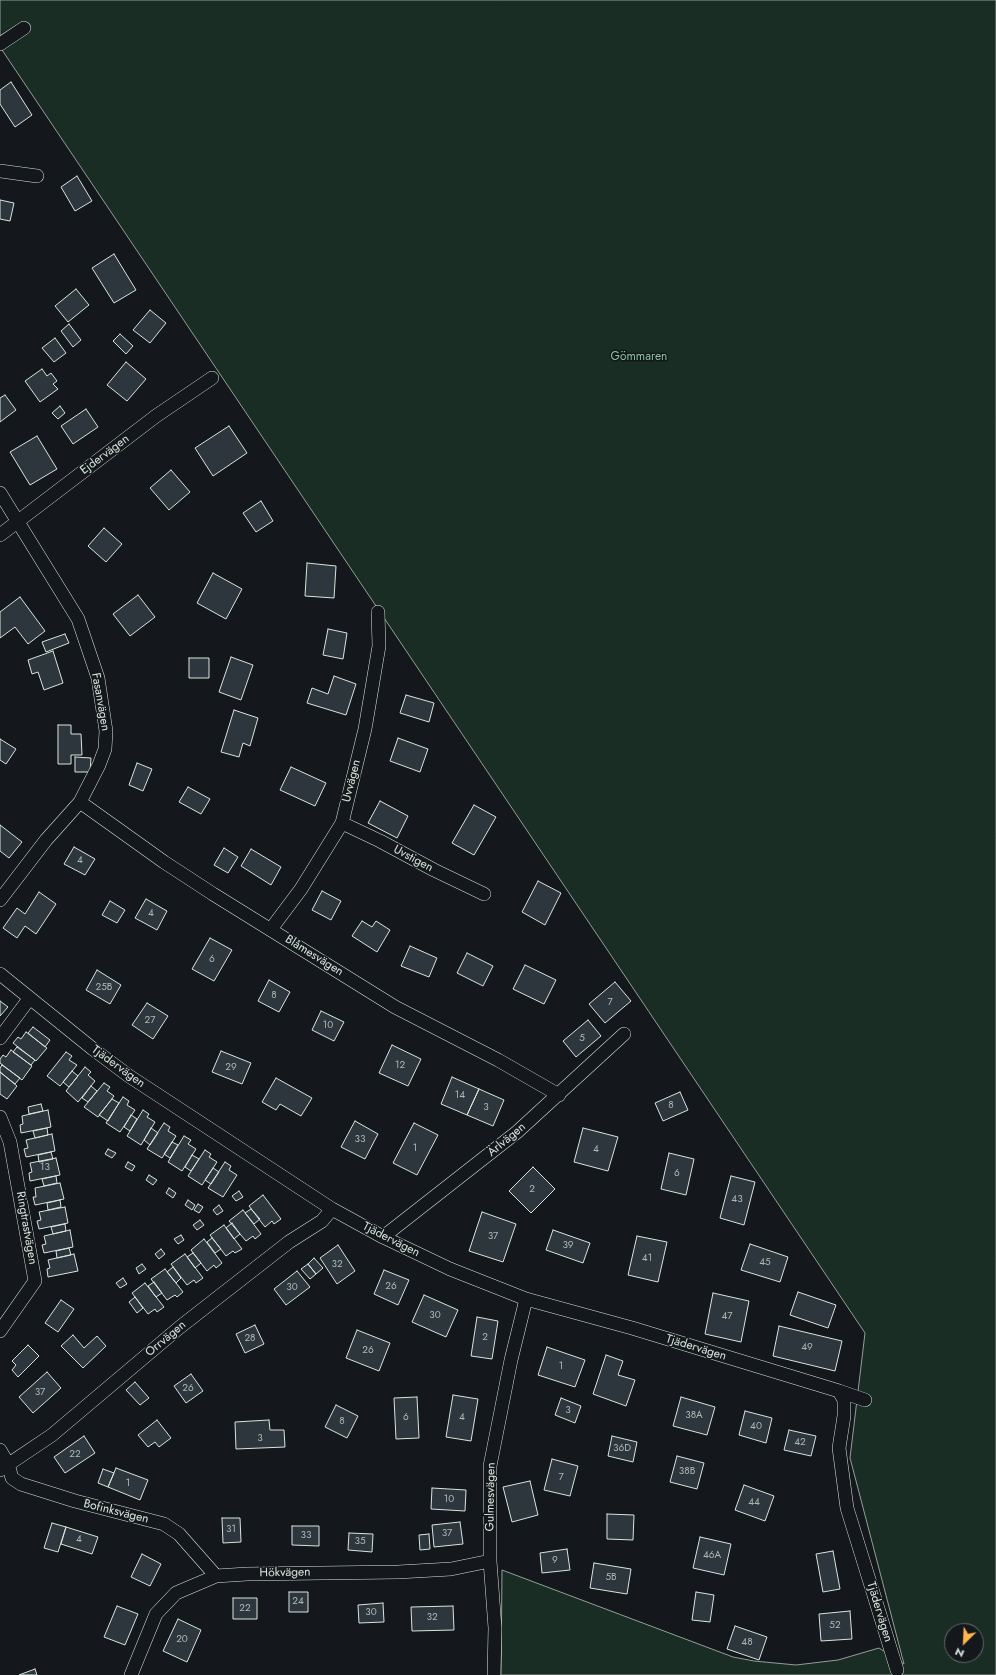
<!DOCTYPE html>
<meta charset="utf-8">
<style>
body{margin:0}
#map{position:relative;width:996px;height:1675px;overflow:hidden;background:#14181c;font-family:Jost,sans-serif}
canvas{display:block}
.north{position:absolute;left:944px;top:1623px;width:40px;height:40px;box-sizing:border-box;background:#14181c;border:1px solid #626a69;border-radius:50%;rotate:204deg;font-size:11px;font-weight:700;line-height:16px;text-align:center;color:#d8e6dc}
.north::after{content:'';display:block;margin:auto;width:14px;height:18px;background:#ffb74d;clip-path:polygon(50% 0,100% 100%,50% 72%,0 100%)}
</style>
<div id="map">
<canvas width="996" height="1675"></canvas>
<div class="north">N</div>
</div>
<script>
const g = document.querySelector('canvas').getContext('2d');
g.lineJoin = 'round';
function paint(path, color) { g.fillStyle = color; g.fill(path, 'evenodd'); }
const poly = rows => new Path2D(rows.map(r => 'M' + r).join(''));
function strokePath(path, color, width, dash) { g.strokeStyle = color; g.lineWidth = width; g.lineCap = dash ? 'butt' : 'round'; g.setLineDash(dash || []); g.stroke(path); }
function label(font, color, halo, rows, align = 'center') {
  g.font = font + ' Jost,sans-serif'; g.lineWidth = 3; g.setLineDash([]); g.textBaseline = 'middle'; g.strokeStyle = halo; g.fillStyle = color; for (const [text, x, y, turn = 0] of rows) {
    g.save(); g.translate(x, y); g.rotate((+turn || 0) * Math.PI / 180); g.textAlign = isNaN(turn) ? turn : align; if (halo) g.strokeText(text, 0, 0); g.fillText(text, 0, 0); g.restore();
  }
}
const green = poly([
 [0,0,996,0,996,1675,501,1675,502,1570,733,1657,754,1661,796,1665,838,1660,879,1648,904,1664,850,1458,865,1333,0,47,0,0],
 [952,1631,976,1631,976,1655,952,1655,952,1631]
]);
paint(green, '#1a2d24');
strokePath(green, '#939e99', 1);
const building = poly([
 [11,82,32,115,15,127,0,104,0,90,11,82],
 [77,176,92,201,75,211,61,187,77,176],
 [0,200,14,203,10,221,0,219,0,200],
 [114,254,136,290,114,303,92,268,114,254],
 [76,289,89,305,68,322,55,306,76,289],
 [150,310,166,323,150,343,133,330,150,310],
 [69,324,81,340,73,347,61,331,69,324],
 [120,334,133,346,126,354,113,341,120,334],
 [55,338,66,353,54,362,42,348,55,338],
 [126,362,146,379,127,401,107,385,126,362],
 [42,369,47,376,51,373,57,381,53,384,58,389,40,402,25,381,42,369],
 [5,395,16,410,0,422,0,398,5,395],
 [60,406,65,413,58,419,52,413,60,406],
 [86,409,98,427,73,444,61,426,86,409],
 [229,426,247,453,213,476,195,448,229,426],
 [37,436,57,469,30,485,10,452,37,436],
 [171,470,190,492,169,510,150,488,171,470],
 [261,501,273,521,256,532,243,513,261,501],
 [104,528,122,544,106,562,88,546,104,528],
 [307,563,336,566,334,598,305,596,307,563],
 [213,573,242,589,226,619,197,603,213,573],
 [138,595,155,617,130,636,113,614,138,595],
 [20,597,45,631,28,644,15,627,0,638,0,612,20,597],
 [328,629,347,633,343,659,323,655,328,629],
 [65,634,69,643,46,652,42,642,65,634],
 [53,651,63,683,44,690,38,672,32,674,28,660,53,651],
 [231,657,253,665,241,700,219,692,231,657],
 [189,658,209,658,209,678,189,678,189,658],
 [334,676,356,684,346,715,307,703,312,688,328,694,334,676],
 [406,695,434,703,429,722,400,713,406,695],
 [234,710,258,718,250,746,243,743,239,757,221,752,234,710],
 [58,725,71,725,71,734,81,734,82,755,71,755,71,764,58,764,58,725],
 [398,738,428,749,420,772,390,761,398,738],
 [0,739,16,749,6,764,0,760,0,739],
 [75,757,91,758,90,772,75,772,75,757],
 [137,763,152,769,143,791,129,785,137,763],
 [291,767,326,783,315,806,280,790,291,767],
 [188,787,210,799,201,814,179,802,188,787],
 [380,801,408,816,397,838,368,823,380,801],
 [474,805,496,817,474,855,452,843,474,805],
 [0,825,22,842,9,858,0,851,0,825],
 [74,847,95,859,85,875,64,864,74,847],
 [224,848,238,857,228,873,214,865,224,848],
 [251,849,281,867,271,885,241,866,251,849],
 [538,881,561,893,545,925,522,912,538,881],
 [322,891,341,901,331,920,312,910,322,891],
 [39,892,56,904,36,934,25,926,17,938,3,928,17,908,25,914,39,892],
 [146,899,167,911,157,930,135,918,146,899],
 [110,901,125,910,117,923,102,915,110,901],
 [362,921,372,927,376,921,390,930,377,952,352,936,362,921],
 [210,938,232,950,214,981,192,969,210,938],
 [410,946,437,958,429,977,401,966,410,946],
 [467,953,493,966,483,986,457,973,467,953],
 [525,965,556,980,544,1004,513,989,525,965],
 [97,970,121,985,110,1004,86,990,97,970],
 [269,980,290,992,279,1012,258,1001,269,980],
 [615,982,631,1001,605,1023,589,1004,615,982],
 [0,1001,8,1007,0,1016,0,1001],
 [147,1003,168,1016,153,1039,132,1025,147,1003],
 [321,1011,344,1022,334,1041,312,1030,321,1011],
 [588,1020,601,1036,576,1057,563,1041,588,1020],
 [33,1027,50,1040,45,1047,28,1033,33,1027],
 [26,1032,47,1048,36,1061,13,1043,18,1037,21,1039,26,1032],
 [392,1045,421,1059,408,1086,379,1073,392,1045],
 [17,1047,35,1060,31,1065,13,1052,17,1047],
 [11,1050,32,1066,22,1080,0,1063,0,1059,3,1055,6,1057,11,1050],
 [221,1051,251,1063,242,1084,212,1072,221,1051],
 [66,1052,72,1056,69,1060,77,1065,60,1086,47,1076,66,1052],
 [2,1065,20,1078,15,1084,0,1072,0,1068,2,1065],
 [85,1067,91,1072,88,1075,95,1081,78,1102,66,1091,85,1067],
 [72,1071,78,1076,69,1087,63,1082,72,1071],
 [0,1072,17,1086,7,1099,0,1094,0,1072],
 [452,1077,479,1089,467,1115,441,1104,452,1077],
 [276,1078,312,1098,301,1116,280,1104,276,1110,262,1102,276,1078],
 [104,1083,110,1087,107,1091,114,1096,98,1117,84,1107,104,1083],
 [91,1086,97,1091,88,1102,82,1098,91,1086],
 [479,1089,504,1100,493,1126,467,1115,479,1089],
 [680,1092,688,1110,663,1121,655,1103,680,1092],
 [123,1097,129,1101,127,1105,135,1110,120,1132,106,1123,123,1097],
 [112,1099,119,1103,108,1121,99,1115,112,1099],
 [41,1104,43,1111,29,1114,28,1107,41,1104],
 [48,1110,51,1127,21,1133,20,1125,23,1124,22,1116,48,1110],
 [143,1110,149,1114,147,1117,155,1122,141,1145,127,1136,143,1110],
 [131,1115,137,1119,130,1131,124,1127,131,1115],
 [355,1121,378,1134,365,1159,341,1147,355,1121],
 [164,1123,170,1127,168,1131,176,1136,162,1158,147,1149,164,1123],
 [414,1123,438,1135,417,1175,393,1163,414,1123],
 [47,1128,48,1135,35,1138,33,1131,47,1128],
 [151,1128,158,1133,150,1145,144,1140,151,1128],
 [583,1128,618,1137,608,1171,574,1162,583,1128],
 [52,1134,55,1151,26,1157,24,1149,28,1148,26,1140,52,1134],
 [184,1136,191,1140,188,1144,196,1149,182,1171,168,1162,184,1136],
 [172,1142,178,1145,170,1158,164,1154,172,1142],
 [108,1149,116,1153,112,1158,105,1154,108,1149],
 [205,1150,211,1154,209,1157,217,1162,202,1185,188,1176,205,1150],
 [51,1152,53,1159,39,1162,38,1155,51,1152],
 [669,1153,694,1159,686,1195,661,1189,669,1153],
 [192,1155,199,1159,191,1171,185,1167,192,1155],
 [56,1158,60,1175,30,1181,29,1173,32,1172,30,1163,56,1158],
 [128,1162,135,1166,132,1171,125,1167,128,1162],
 [225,1162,231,1166,229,1170,237,1175,223,1197,208,1188,225,1162],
 [533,1167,555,1189,531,1213,509,1191,533,1167],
 [213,1168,219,1172,211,1184,205,1180,213,1168],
 [149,1175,157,1180,153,1185,146,1180,149,1175],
 [56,1176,57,1183,44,1186,42,1179,56,1176],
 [731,1176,755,1182,744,1225,720,1218,731,1176],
 [60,1183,64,1199,35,1205,33,1197,36,1197,35,1188,60,1183],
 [169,1188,176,1193,173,1198,166,1193,169,1188],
 [239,1191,243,1197,236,1201,232,1196,239,1191],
 [263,1195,281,1219,274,1224,272,1221,265,1227,249,1206,263,1195],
 [60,1200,61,1207,48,1210,47,1203,60,1200],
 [188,1200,195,1205,192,1210,185,1205,188,1200],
 [198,1204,203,1207,199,1213,194,1210,198,1204],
 [219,1205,223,1211,217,1215,213,1210,219,1205],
 [65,1207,68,1223,39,1229,37,1221,41,1220,39,1212,65,1207],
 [251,1209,260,1219,254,1224,245,1213,251,1209],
 [243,1210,261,1234,255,1239,253,1236,246,1241,229,1221,243,1210],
 [482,1212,516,1224,503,1262,469,1251,482,1212],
 [200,1220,204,1225,197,1230,193,1225,200,1220],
 [232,1223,240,1234,234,1239,226,1228,232,1223],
 [65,1224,66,1231,53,1234,51,1227,65,1224],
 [224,1225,242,1249,235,1253,233,1251,226,1256,210,1235,224,1225],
 [70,1230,73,1247,44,1253,42,1245,46,1244,44,1236,70,1230],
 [553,1230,590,1243,583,1263,546,1250,553,1230],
 [181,1235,184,1240,178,1244,174,1239,181,1235],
 [637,1236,667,1242,658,1282,628,1275,637,1236],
 [212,1238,221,1249,215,1253,207,1242,212,1238],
 [204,1239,222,1263,216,1268,214,1265,207,1271,191,1250,204,1239],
 [750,1244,788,1257,780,1282,741,1270,750,1244],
 [338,1245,355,1271,337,1284,320,1258,338,1245],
 [69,1248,71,1255,57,1258,56,1251,69,1248],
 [161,1249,165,1254,159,1259,155,1254,161,1249],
 [193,1253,201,1263,195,1268,187,1257,193,1253],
 [74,1254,78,1271,48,1277,47,1269,50,1268,48,1260,74,1254],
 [185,1254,203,1278,196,1283,194,1280,187,1285,171,1264,185,1254],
 [314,1258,323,1268,316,1274,308,1264,314,1258],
 [142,1264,146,1269,139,1274,136,1268,142,1264],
 [308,1264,316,1274,310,1279,301,1269,308,1264],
 [173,1267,181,1278,176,1283,167,1272,173,1267],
 [165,1269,183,1292,177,1297,175,1295,167,1300,151,1279,165,1269],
 [384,1270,409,1280,398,1305,374,1294,384,1270],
 [297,1271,310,1287,286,1305,274,1289,297,1271],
 [123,1278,127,1284,120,1288,116,1283,123,1278],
 [154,1282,162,1293,156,1297,148,1286,154,1282],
 [145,1283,164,1307,157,1312,155,1309,148,1314,132,1293,145,1283],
 [798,1292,836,1305,828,1328,790,1315,798,1292],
 [713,1293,749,1301,741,1342,705,1334,713,1293],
 [424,1295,458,1310,446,1337,412,1322,424,1295],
 [135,1297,143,1308,137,1313,129,1302,135,1297],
 [61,1300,74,1309,58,1332,45,1323,61,1300],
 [477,1317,498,1321,492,1359,471,1356,477,1317],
 [255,1325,264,1344,245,1353,236,1334,255,1325],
 [779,1326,842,1341,835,1371,773,1356,779,1326],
 [357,1330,390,1343,379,1371,346,1358,357,1330],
 [73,1335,84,1348,97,1336,106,1346,83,1368,61,1346,73,1335],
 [28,1345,39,1356,18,1377,12,1370,16,1365,12,1361,28,1345],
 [547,1347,585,1360,575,1387,538,1375,547,1347],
 [606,1355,623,1361,618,1375,635,1380,626,1406,593,1394,606,1355],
 [47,1372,61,1388,33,1413,19,1397,47,1372],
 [191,1374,203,1391,186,1403,174,1386,191,1374],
 [135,1382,149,1398,140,1405,126,1390,135,1382],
 [453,1395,478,1399,471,1441,446,1437,453,1395],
 [417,1397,419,1438,396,1439,394,1398,417,1397],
 [681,1397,715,1407,707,1435,673,1426,681,1397],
 [561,1398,581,1406,575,1423,555,1415,561,1398],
 [336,1405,358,1416,347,1438,325,1427,336,1405],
 [745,1411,772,1418,766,1443,739,1435,745,1411],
 [157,1420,171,1438,159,1447,155,1442,148,1447,138,1435,157,1420],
 [269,1420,270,1430,284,1430,285,1447,236,1449,235,1422,269,1420],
 [789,1430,816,1436,811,1456,784,1450,789,1430],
 [84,1436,95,1453,65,1473,54,1457,84,1436],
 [612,1436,637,1442,633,1462,608,1456,612,1436],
 [677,1456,704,1463,697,1489,670,1482,677,1456],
 [552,1459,578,1466,570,1496,544,1490,552,1459],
 [116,1468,148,1480,140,1500,108,1487,116,1468],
 [103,1469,114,1473,108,1487,98,1483,103,1469],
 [530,1481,538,1515,512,1522,503,1487,530,1481],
 [744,1485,774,1496,765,1521,735,1510,744,1485],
 [432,1488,466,1490,465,1511,431,1509,432,1488],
 [607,1514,634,1515,633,1540,607,1539,607,1514],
 [222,1518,240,1518,241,1542,223,1543,222,1518],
 [460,1522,463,1544,434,1547,432,1525,460,1522],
 [52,1523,66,1527,58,1552,44,1548,52,1523],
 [292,1526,319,1526,319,1546,292,1545,292,1526],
 [66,1527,98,1537,92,1554,61,1544,66,1527],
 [349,1533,373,1534,372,1552,348,1550,349,1533],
 [429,1534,430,1549,420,1550,419,1535,429,1534],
 [700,1537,731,1544,724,1575,693,1568,700,1537],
 [567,1549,570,1570,542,1573,540,1553,567,1549],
 [833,1551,840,1589,823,1592,816,1554,833,1551],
 [142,1554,161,1564,150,1586,131,1577,142,1554],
 [594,1563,631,1569,627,1594,590,1588,594,1563],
 [289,1592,308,1592,308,1612,289,1612,289,1592],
 [696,1592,714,1595,710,1622,692,1620,696,1592],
 [233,1598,257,1598,257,1619,233,1619,233,1598],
 [383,1603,384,1622,359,1623,358,1605,383,1603],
 [117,1606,138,1614,125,1645,104,1637,117,1606],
 [453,1606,454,1630,412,1631,411,1607,453,1606],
 [850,1611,852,1639,821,1641,819,1614,850,1611],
 [178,1619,201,1630,187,1662,163,1651,178,1619],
 [735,1626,767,1637,759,1660,727,1649,735,1626],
 [35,1669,37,1675,19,1675,35,1669]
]);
paint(building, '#2c363c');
strokePath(building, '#d8e6dc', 1);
const minor = poly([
 [0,44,24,28],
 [0,171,37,176],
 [0,493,78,619,98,678,106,731,105,749,99,765,80,802,46,840,0,900],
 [0,535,156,416,212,378],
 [80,802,164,862,213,894,395,1007,498,1060,559,1095],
 [342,823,380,841,434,870,484,894],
 [271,929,301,889,342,823,365,729,379,646,378,612],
 [0,974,93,1049,129,1076,332,1209,383,1237,450,1269,526,1299,632,1328,839,1391,865,1400],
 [0,1038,29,999],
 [0,1117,10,1142,35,1281,0,1331],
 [383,1237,517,1132,624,1034],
 [839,1391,844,1400,844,1416,839,1448,847,1508,897,1670],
 [0,1450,8,1464,12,1478,21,1484,75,1501,164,1524,179,1534,216,1576],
 [0,1470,52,1435,180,1327,289,1242,322,1221,332,1209],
 [131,1675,156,1614,176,1593,216,1576,247,1574,398,1572,451,1569,490,1561],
 [494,1675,495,1628,490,1561,490,1466,511,1360,526,1299]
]);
strokePath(minor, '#d8e6dc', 14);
strokePath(minor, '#14181c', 13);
label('10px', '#adbab4', null, [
 ["4",80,861],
 ["4",151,914],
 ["6",212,960],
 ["25B",104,988],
 ["8",274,996],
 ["7",610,1003],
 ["27",150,1021],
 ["10",328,1026],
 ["5",582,1039],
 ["12",400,1066],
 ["29",231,1068],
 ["14",460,1096],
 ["8",671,1106],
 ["3",486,1108],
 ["33",360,1140],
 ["1",415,1149],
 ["4",596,1150],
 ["13",45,1168],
 ["6",677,1174],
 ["2",532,1190],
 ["43",737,1200],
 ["37",493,1237],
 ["39",568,1246],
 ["41",647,1259],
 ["45",765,1263],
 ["32",337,1265],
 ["26",391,1287],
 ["30",292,1288],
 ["30",435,1316],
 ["47",727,1317],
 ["2",485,1338],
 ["28",250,1339],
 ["49",807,1348],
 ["26",368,1351],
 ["1",561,1367],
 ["26",188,1389],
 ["37",40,1393],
 ["3",568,1411],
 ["38A",694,1416],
 ["6",406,1418],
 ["4",462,1418],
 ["8",342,1422],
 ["40",756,1427],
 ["3",260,1439],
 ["42",800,1443],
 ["36D",622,1449],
 ["22",75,1455],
 ["38B",687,1472],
 ["7",561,1478],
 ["1",128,1484],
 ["10",449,1500],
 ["44",754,1503],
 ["31",231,1530],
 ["37",447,1534],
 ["33",306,1536],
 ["4",79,1540],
 ["35",360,1542],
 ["46A",712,1556],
 ["9",555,1561],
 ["5B",611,1578],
 ["24",298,1602],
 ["22",245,1609],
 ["30",371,1613],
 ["32",432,1618],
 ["52",835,1626],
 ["20",182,1640],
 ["48",747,1643]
]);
label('12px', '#8ac095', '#14181c', [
 ["Gömmaren",639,357]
]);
label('12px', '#d8e6dc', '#14181c', [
 ["Ejdervägen",105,455,-37],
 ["Fasanvägen",100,702,80],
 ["Uvvägen",352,781,-76],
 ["Uvstigen",413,859,28],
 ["Blåmesvägen",314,956,32],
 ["Tjädervägen",118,1067,36],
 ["Ärlvägen",507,1140,-40],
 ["Ringtrastvägen",26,1228,80],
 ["Tjädervägen",391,1240,27],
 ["Orrvägen",166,1339,-40],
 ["Tjädervägen",696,1348,17],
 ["Gulmesvägen",491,1497,-89],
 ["Bofinksvägen",116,1512,14],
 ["Hökvägen",285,1573,-1],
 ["Tjädervägen",879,1612,73]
]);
</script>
